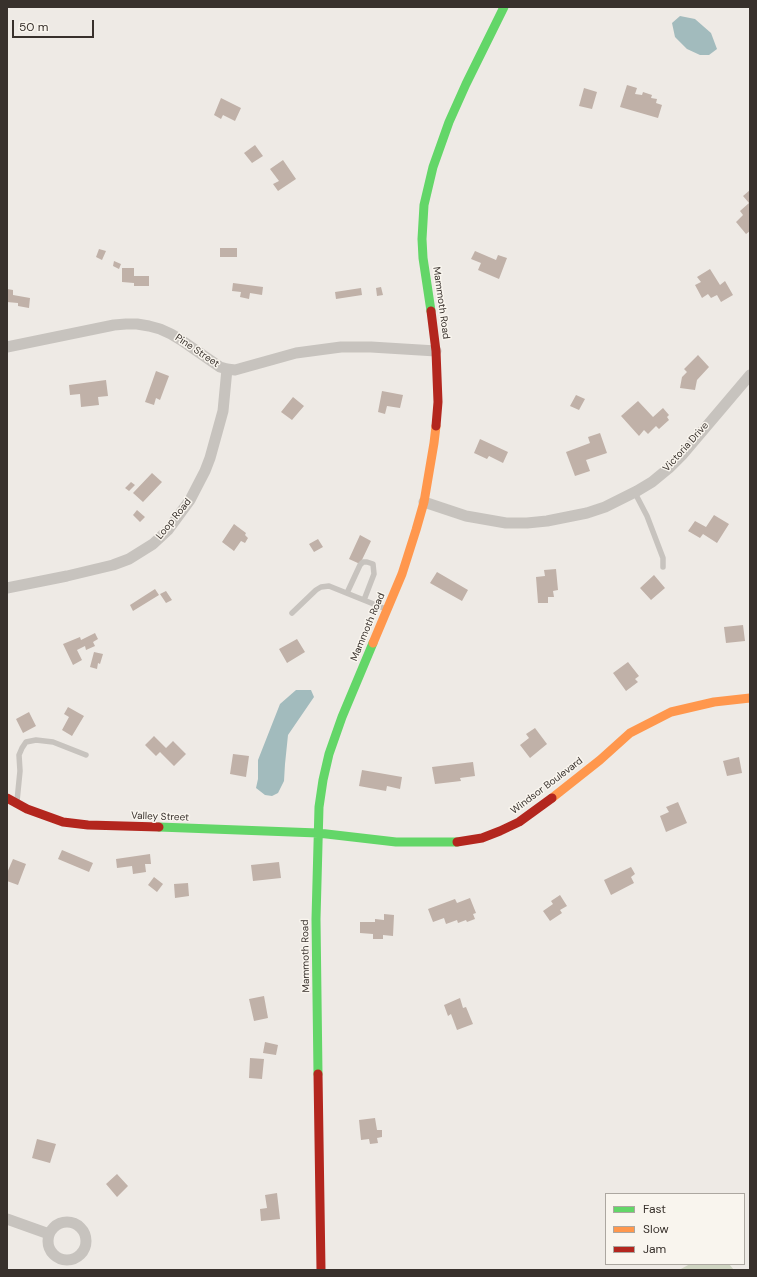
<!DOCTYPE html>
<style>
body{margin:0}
#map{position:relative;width:757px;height:1277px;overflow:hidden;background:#eeeae5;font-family:"DM Sans",sans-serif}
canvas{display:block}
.frame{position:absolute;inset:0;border:8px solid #38312c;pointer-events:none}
.legend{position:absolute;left:605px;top:1193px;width:140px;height:72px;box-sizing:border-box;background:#f9f5ee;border:1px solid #aca7a0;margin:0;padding:5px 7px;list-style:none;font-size:12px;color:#38312c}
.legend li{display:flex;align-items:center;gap:8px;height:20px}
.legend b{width:20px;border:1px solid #aca7a0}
.scale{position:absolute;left:12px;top:20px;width:82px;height:18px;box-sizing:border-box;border:2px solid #38312c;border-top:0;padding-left:5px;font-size:12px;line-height:14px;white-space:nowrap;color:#38312c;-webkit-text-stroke:3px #f9f5ee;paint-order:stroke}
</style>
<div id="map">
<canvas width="757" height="1277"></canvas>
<div class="frame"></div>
<ul class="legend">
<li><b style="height:5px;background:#63d668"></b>Fast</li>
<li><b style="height:5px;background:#ff974d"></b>Slow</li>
<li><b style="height:5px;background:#b3261e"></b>Jam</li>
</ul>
<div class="scale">50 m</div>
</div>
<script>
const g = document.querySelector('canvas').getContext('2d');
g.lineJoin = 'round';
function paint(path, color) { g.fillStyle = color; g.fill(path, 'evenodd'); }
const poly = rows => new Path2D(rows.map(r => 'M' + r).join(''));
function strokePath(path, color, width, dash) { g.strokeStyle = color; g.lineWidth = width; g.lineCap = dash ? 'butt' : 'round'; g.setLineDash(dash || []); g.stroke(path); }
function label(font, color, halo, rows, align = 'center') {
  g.font = font + ' "DM Sans",sans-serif'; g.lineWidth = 3; g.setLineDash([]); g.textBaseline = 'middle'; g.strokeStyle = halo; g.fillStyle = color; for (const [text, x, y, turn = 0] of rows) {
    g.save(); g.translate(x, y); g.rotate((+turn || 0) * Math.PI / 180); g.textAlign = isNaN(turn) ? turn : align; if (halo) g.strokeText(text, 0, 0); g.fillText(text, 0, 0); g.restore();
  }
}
paint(poly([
 [690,1264,729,1264,734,1270,679,1270]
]), '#ced3c0');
paint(poly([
 [680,16,695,19,711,33,717,49,709,55,700,55,687,49,675,37,672,23],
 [296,690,311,690,314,697,288,735,285,764,284,781,278,793,272,796,265,795,256,788,258,779,258,760,280,704]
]), '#a2bbbd');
paint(poly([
 [627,85,637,88,635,94,642,95,643,92,652,95,651,98,657,99,656,103,662,105,658,118,620,107],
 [584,88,597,92,592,109,579,106],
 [221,98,241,108,235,121,223,115,221,119,214,115],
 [255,145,263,156,252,163,244,153],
 [283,160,296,179,278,191,273,184,279,181,270,169],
 [750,190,750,231,746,234,736,222,743,215,740,211,749,203,743,196],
 [220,248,237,248,237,257,220,257],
 [99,249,106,251,102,260,96,257],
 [475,251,496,260,498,255,507,258,499,279,478,270,481,263,471,259],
 [114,261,121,264,119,269,113,266],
 [122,268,134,268,134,276,149,276,149,286,134,286,134,283,122,282],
 [710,269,720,285,725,281,733,295,721,302,717,295,711,298,708,294,702,298,695,285,701,282,697,277],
 [233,283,263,287,262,295,250,293,249,299,240,297,241,292,232,291],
 [381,287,383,295,377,296,376,288],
 [361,288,362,295,336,299,335,292],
 [7,289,13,290,13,295,30,298,29,308,18,306,18,303,7,302],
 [698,355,709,367,697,380,695,390,680,388,682,377,687,372,684,369],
 [156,371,169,376,160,400,156,398,154,405,145,402],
 [106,380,108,396,98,397,99,405,81,407,80,394,70,395,69,385],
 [382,391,403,395,400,408,387,406,385,414,378,412],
 [576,395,585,399,579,410,570,406],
 [293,397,304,406,292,420,281,412],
 [638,401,653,417,663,408,669,415,667,417,669,420,659,429,656,426,648,434,644,430,639,436,621,416],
 [600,433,607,453,586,460,590,471,575,476,566,452,590,443,588,437],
 [480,439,508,452,503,463,489,456,487,459,474,453],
 [152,473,162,482,143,502,133,493],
 [131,482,135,485,129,491,125,488],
 [137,510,145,517,140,522,133,515],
 [714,515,729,524,717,543,703,534,700,538,688,531,695,521,706,527],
 [234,524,246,533,245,535,248,538,245,543,241,541,234,551,222,542],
 [360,535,371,541,360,564,349,559],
 [318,539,323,547,314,552,309,544],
 [556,569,558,590,553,591,554,597,548,597,548,603,538,603,536,577,545,576,544,570],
 [437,572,468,590,462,601,430,583],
 [654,575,665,588,651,600,640,588],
 [155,589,159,595,133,611,130,605],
 [166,591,172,600,166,603,160,594],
 [743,625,745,641,726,643,724,627],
 [95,633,98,639,93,642,95,646,86,650,85,646,77,650,82,660,73,665,63,644,80,637,81,640],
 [297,639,305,652,287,663,279,649],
 [94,652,103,654,100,664,98,663,97,669,90,667],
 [628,662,639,676,635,679,638,682,626,691,613,673],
 [68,707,84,716,72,736,62,730,69,717,64,714],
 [29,712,36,726,23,733,16,719],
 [535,728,547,744,530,758,520,745,529,738,526,734],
 [154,736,166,748,173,741,186,754,174,766,160,752,156,756,145,745],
 [233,754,249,756,246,777,230,774],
 [739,757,742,773,727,776,723,761],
 [473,762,475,776,460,778,461,781,435,784,432,767],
 [362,770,402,777,400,789,387,786,386,791,359,786],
 [678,802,687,823,666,832,660,816,669,812,666,807],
 [62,850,93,863,89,872,58,859],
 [150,854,151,864,145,864,146,872,133,874,132,866,117,868,116,859],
 [13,859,26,864,18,885,7,881,7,873],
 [279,862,281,878,253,881,251,865],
 [631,867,635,874,631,877,634,883,611,895,604,880],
 [154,877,163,884,157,892,148,885],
 [188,883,189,896,175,898,174,884],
 [560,895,567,906,560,910,562,913,550,921,543,911,553,904,551,901],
 [470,898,476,913,473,914,475,919,467,922,466,920,458,923,457,920,446,924,444,918,433,922,428,909,455,899,457,903],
 [384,914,394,915,393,936,383,935,383,939,373,939,373,934,360,933,360,922,375,922,375,919,384,920],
 [264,996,268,1018,254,1021,249,999],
 [460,998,463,1008,466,1007,473,1024,457,1030,451,1014,448,1016,444,1005],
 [265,1042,278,1045,276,1055,263,1053],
 [250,1058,264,1059,262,1079,249,1078],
 [375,1118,377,1130,382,1130,382,1137,377,1138,378,1143,370,1144,369,1139,361,1140,359,1120],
 [37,1139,56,1144,50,1163,32,1158],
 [117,1174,128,1186,117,1197,106,1184],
 [277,1193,280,1219,261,1221,260,1209,267,1208,265,1195]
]), '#c0b1a8');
strokePath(poly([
 [635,493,647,516,663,558,663,567],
 [347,593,360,565,363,562,367,562,373,564,374,574,364,600],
 [292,613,316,590,321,587,329,586,386,609],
 [17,801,20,771,19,755,22,748,26,742,36,740,53,742,86,755]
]), '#c7c3be', 5.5);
strokePath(poly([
 [7,347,114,325,126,324,137,324,149,326,160,329,171,334,181,340,220,367,227,369,235,370,296,353,341,347,371,347,436,351],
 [424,502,466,516,506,523,527,523,547,521,587,513,605,507,637,491,652,482,669,468,683,454,750,375],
 [7,588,67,576,113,565,129,559,153,544,168,530,190,500,205,471,210,458,223,411,227,369],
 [7,1219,49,1234],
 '48 1241a19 19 0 1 1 38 0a19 19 0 1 1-38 0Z'
]), '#c7c3be', 11);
strokePath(poly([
 [431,311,423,258,422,239,424,205,433,167,449,122,466,84,504,7],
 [159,827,318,833,396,842,457,842],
 [318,1074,316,919,319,807,323,780,329,754,342,717,373,643]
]), '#63d668', 9);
strokePath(poly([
 [373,643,402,574,416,530,424,502,434,443,436,426],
 [552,798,600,760,630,733,671,712,714,702,750,698]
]), '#ff974d', 9);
strokePath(poly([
 [431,311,436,351,438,402,436,426],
 [7,798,27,809,63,822,88,825,159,827],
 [457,842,482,838,500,831,519,822,552,798],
 [318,1074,321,1270]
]), '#b3261e', 9);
label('10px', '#38312c', '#f9f5ee', [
 ["Mammoth Road",441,303,82],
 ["Pine Street",197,351,34],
 ["Victoria Drive",686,447,-48],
 ["Loop Road",174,519,-51],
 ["Mammoth Road",368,627,-67],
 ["Windsor Boulevard",547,786,-37],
 ["Valley Street",160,817,2],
 ["Mammoth Road",306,956,-91]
]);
</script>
